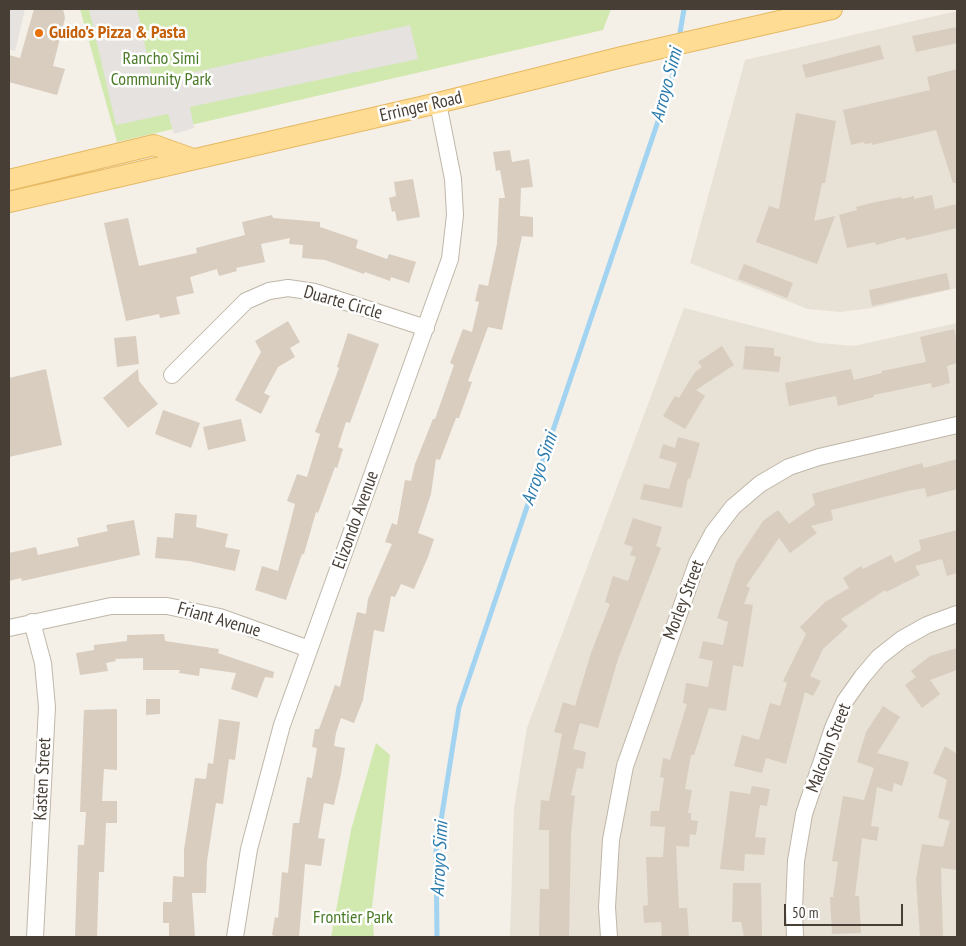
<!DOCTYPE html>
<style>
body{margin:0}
#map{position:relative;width:966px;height:946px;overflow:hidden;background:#f4efe7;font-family:"PT Sans Narrow",sans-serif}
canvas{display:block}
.frame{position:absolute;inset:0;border:10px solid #473f36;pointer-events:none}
.scale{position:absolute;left:784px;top:904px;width:119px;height:22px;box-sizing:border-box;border:2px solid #473f36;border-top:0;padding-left:6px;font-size:15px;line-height:18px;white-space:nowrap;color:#473f36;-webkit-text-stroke:4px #fff;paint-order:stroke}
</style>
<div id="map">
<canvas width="966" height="946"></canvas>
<div class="frame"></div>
<div class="scale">50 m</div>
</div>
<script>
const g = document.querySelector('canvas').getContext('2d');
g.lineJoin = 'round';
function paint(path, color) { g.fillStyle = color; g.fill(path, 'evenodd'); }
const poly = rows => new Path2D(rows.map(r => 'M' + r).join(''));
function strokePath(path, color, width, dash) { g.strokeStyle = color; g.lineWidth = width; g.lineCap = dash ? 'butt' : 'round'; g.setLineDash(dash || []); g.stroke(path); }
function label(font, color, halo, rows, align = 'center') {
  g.font = font + ' "PT Sans Narrow",sans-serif'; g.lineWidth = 5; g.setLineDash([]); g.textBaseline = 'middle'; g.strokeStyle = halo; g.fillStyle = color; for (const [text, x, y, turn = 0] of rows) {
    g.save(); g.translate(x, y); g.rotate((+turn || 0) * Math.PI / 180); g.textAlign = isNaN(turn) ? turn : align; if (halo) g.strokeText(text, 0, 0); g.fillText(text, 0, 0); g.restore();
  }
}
paint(poly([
 [957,11,957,288,872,308,840,312,808,309,690,263,745,60],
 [684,308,819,343,854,346,957,323,957,937,510,937,514,808,527,728]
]), '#e8e1d5');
paint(poly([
 [80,9,611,9,603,30,117,142],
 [376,743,390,755,372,907,374,937,331,937,351,830]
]), '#d1e9af');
paint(poly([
 [9,9,25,9,15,51,9,49],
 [89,9,137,9,153,81,410,25,418,59,190,107,194,128,174,134,168,114,116,125]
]), '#e5e2df');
strokePath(poly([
 [679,39,684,9],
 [437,937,436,852,459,707,671,83,677,50]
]), '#a2d4f2', 5);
paint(poly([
 [34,9,63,9,65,18,53,66,65,69,57,95,9,82,9,55,20,58],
 [957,27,957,43,916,52,912,36],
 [880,45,884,59,806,78,802,65],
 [957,69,957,183,953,183,936,130,872,145,872,143,865,144,864,142,851,145,843,110,930,90,927,77],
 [796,113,836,121,825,183,822,183,814,221,835,216,817,264,756,242,769,206,779,209],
 [510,150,512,162,529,159,533,187,521,188,520,216,533,217,533,237,522,236,502,330,488,327,468,381,472,382,459,418,456,418,440,460,436,459,431,494,418,533,434,539,428,557,414,589,401,584,395,597,391,596,384,632,374,630,363,700,354,723,341,718,336,733,334,746,345,748,341,774,334,805,324,803,318,838,325,839,321,866,305,864,299,937,277,937,272,935,275,917,278,918,282,872,288,873,293,823,299,823,307,777,312,778,317,748,312,747,315,729,319,729,335,685,340,687,357,612,366,614,368,599,392,544,385,542,392,523,397,525,405,480,411,481,415,464,433,419,435,419,454,365,450,363,463,329,472,332,479,302,475,301,479,284,488,286,497,244,499,198,505,198,500,170,496,171,493,152],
 [413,179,420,217,397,221,395,211,392,212,389,198,396,196,394,182],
 [932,195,935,209,957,204,957,228,906,240,905,237,876,245,875,242,847,248,839,215,857,210,856,207,871,203,901,197,902,199,914,196,914,199],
 [272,215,273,218,320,222,320,227,358,240,356,248,387,259,389,254,416,262,409,283,391,277,390,281,365,272,364,274,325,260,302,258,303,245,289,244,290,238,261,244,265,262,236,268,237,271,219,276,217,269,190,277,194,293,176,297,180,314,160,318,159,314,126,321,104,223,128,218,139,266,197,253,196,248,245,235,242,222],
 [744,264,793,283,787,298,738,279],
 [947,273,950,289,872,306,869,290],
 [288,321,300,342,290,348,295,357,278,367,264,393,270,396,261,414,235,400,261,352,255,341],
 [954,329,957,344,957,363,947,366,950,383,932,388,931,383,874,395,874,397,838,406,836,396,789,406,785,383,851,369,854,380,882,373,882,371,926,362,920,337],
 [348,333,379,344,350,423,346,422,338,447,343,449,337,468,335,467,318,513,316,512,304,554,302,554,286,600,255,590,262,566,278,571,295,504,287,501,297,474,307,477,320,434,315,432,339,368,337,367],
 [136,336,139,364,117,367,114,338],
 [722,346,734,365,696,390,705,396,685,429,663,416,675,396,679,398,695,372,702,367,698,362],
 [745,346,774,348,774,356,781,357,779,372,743,369],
 [46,369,62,445,9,457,9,378],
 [138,369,139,381,158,404,128,428,103,398],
 [163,410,200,423,191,448,155,434],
 [241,419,246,441,208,450,203,427],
 [678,437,700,443,690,479,688,478,682,508,640,499,644,484,669,489,677,463,659,458,663,444,675,448],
 [957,459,957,489,927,497,925,488,912,490,831,510,833,520,811,526,817,533,790,553,779,538,746,586,750,588,744,604,753,605,743,667,733,665,726,711,709,708,694,755,691,755,685,789,692,790,688,813,691,813,691,820,698,821,696,835,690,834,689,847,676,846,679,908,687,908,689,937,662,937,661,922,644,923,643,906,648,905,646,857,663,857,665,827,650,826,651,811,659,811,664,778,660,777,663,758,670,760,687,704,683,703,686,683,708,687,713,661,699,658,703,641,723,645,728,622,717,618,736,562,763,521,778,510,789,524,815,505,812,494,922,463,924,468],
 [175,513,197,515,196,527,228,534,225,547,240,550,235,571,189,561,155,558,157,537,173,538],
 [633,518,662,527,656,546,661,548,618,659,598,728,580,723,573,749,586,752,583,769,577,768,571,795,575,796,571,834,569,937,539,937,540,889,549,889,549,830,539,830,541,800,549,801,562,734,554,732,563,702,575,706,591,653,610,604,605,602,613,576,628,581,636,557,630,555,633,547,624,544],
 [134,520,140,555,22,581,21,578,9,581,9,553,36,547,38,555,79,546,77,538,108,531,106,525],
 [957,530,957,573,947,576,942,559,915,566,920,575,886,592,885,590,841,619,848,626,823,649,810,676,821,681,813,696,805,692,786,764,766,758,762,773,734,766,742,735,759,740,770,703,780,706,787,683,783,681,806,634,800,627,825,602,849,588,843,578,861,566,863,569,891,555,895,563,921,550,919,540],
 [164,634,165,641,219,649,218,653,274,672,273,678,265,677,257,698,231,689,236,673,200,668,199,676,179,673,180,670,143,670,143,658,115,659,116,661,106,663,108,671,80,675,76,653,94,650,94,645,127,641,127,635],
 [957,648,957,670,930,680,940,694,922,708,905,685,916,677,911,671,930,656],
 [146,699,160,699,160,714,146,715],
 [883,706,900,717,877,753,909,762,902,786,894,783,892,792,877,787,871,826,879,827,877,841,862,838,855,896,859,896,861,933,832,934,830,897,833,897,838,862,832,861,843,796,864,800,874,768,857,762,866,732],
 [117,709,117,770,104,769,102,801,117,801,117,823,106,823,104,872,99,872,97,937,75,937,78,845,84,845,86,812,80,812,84,710],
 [219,719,240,722,235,760,229,759,223,804,216,803,207,861,206,893,192,893,195,937,169,937,169,923,163,923,163,902,172,902,173,876,184,877,184,850,195,778,206,779,208,763,213,764],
 [945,746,957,754,957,870,941,868,943,937,920,937,916,879,922,844,943,847,950,821,938,818,947,780,933,773],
 [752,786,770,789,767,806,760,805,755,837,766,838,764,855,745,854,744,871,720,869,730,791,750,794],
 [733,883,761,883,762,937,744,937,741,922,732,922]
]), '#d9cdbf');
const minor = poly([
 [172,375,246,301,269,291,288,288,315,292,426,328],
 [32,622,43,663,47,707,35,937],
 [9,628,111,606,167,606,220,617,309,649],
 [235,937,249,849,282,725,450,259,455,215,453,179,438,103],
 [609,937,607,907,611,840,625,766,697,563,713,533,733,507,760,484,789,467,819,457,957,425],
 [795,937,794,909,796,861,804,814,833,728,845,701,862,677,879,657,902,639,927,625,957,614]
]);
const major = poly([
 [9,180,154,145,193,159],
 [9,202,438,103,622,57,832,9]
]);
strokePath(minor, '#bfb7a9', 18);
strokePath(major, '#e6b962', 22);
strokePath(minor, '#fff', 16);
strokePath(major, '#ffdc94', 20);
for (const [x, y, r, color] of [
 [39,33,5,"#e8710a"]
]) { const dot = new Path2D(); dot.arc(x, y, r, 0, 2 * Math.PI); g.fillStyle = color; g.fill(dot); strokePath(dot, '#fff', 2); }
label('bold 18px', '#c56008', '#fff', [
 ["Guido's Pizza & Pasta",49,33]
], 'left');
label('18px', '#4a7a27', '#fff', [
 ["Rancho Simi",161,59],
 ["Community Park",161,80],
 ["Frontier Park",353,918]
]);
label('18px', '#473f36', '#fff', [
 ["Erringer Road",421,107,-13],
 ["Duarte Circle",343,303,16],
 ["Elizondo Avenue",356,520,-70],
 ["Morley Street",684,600,-69],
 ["Friant Avenue",219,620,16],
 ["Malcolm Street",829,748,-69],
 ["Kasten Street",43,779,-87]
]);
label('italic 19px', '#2b7bad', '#fff', [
 ["Arroyo Simi",667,85,-75],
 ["Arroyo Simi",540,469,-71],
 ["Arroyo Simi",440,859,-87]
]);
</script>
